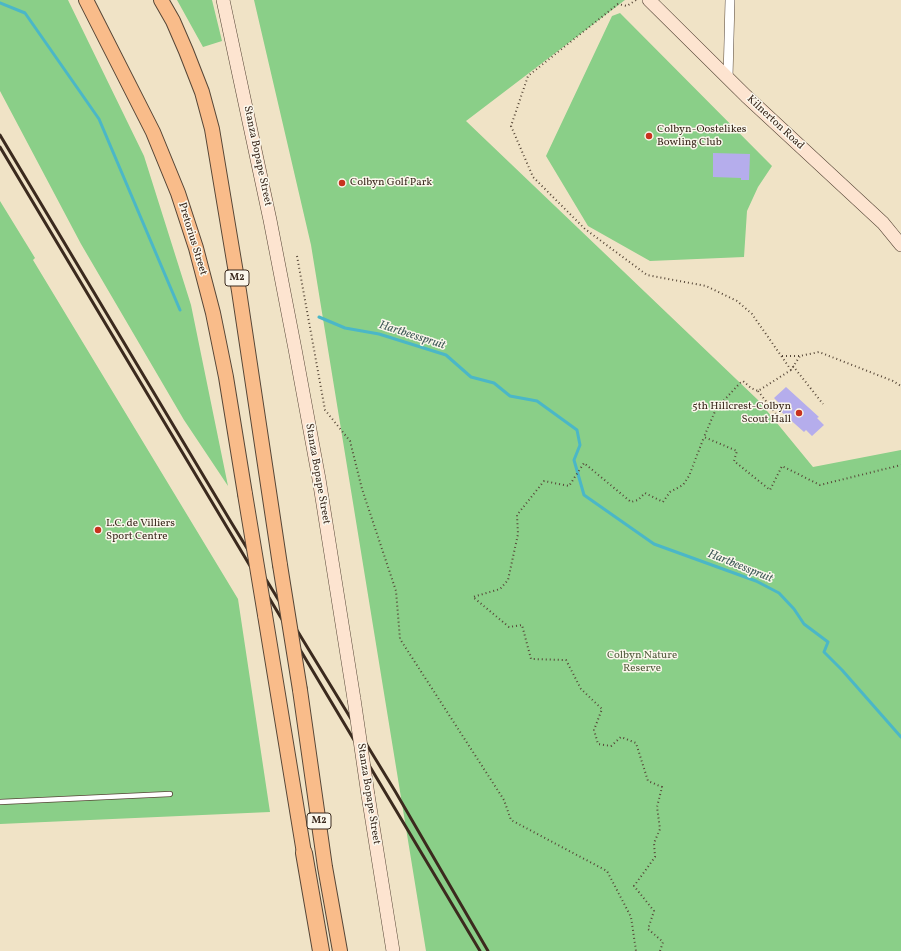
<!DOCTYPE html>
<style>
body{margin:0}
canvas{display:block;background:#f0e3c6}
</style>
<canvas width="901" height="951"></canvas>
<script>
const g = document.querySelector('canvas').getContext('2d');
g.lineJoin = 'round';
function paint(path, color) { g.fillStyle = color; g.fill(path, 'evenodd'); }
const poly = rows => new Path2D(rows.map(r => 'M' + r).join(''));
function strokePath(path, color, width, dash) { g.strokeStyle = color; g.lineWidth = width; g.lineCap = dash ? 'butt' : 'round'; g.setLineDash(dash || []); g.stroke(path); }
function label(font, color, halo, rows, align = 'center') {
  g.font = font + ' Vollkorn,serif'; g.lineWidth = 3; g.setLineDash([]); g.textBaseline = 'middle'; g.strokeStyle = halo; g.fillStyle = color; for (const [text, x, y, turn = 0] of rows) {
    g.save(); g.translate(x, y); g.rotate((+turn || 0) * Math.PI / 180); g.textAlign = isNaN(turn) ? turn : align; if (halo) g.strokeText(text, 0, 0); g.fillText(text, 0, 0); g.restore();
  }
}
paint(poly([
 [0,0,68,0,144,156,191,305,228,486,184,420,81,244,0,91],
 [177,0,212,0,222,41,203,47],
 [254,0,625,0,466,121,758,400,813,467,901,450,901,951,426,951,311,245],
 [620,13,772,166,758,187,747,211,744,257,650,261,588,226,546,156,612,16],
 [0,201,35,258,33,260,238,599,270,812,0,824]
]), '#8acf88');
strokePath(poly([
 [0,3,25,13,99,119,180,310],
 [319,317,345,328,379,334,446,355,471,377,494,383,510,396,537,401,577,430,580,445,574,460,584,495,654,544,756,581,779,593,794,609,804,624,828,642,824,652,842,670,901,737]
]), '#4bb7c7', 3);
paint(poly([
 [713,153,750,154,749,180,741,180,741,178,713,177],
 [786,387,819,417,817,418,824,425,812,436,806,430,804,432,777,408,780,404,774,398]
]), '#b5adec');
const lane = poly([
 [0,802,170,794]
]);
const street = poly([
 [728,78,730,0]
]);
const secondary = poly([
 [223,0,270,220,295,349,319,479,354,699],
 [649,0,746,96,883,223,901,245],
 [368,795,393,951]
]);
const primary = poly([
 [86,0,153,132,178,193,196,248,213,313,226,377,245,494],
 [161,0,173,21,186,51,202,92,212,129,239,291,280,565],
 [265,615,304,853],
 [300,690,325,867,340,951]
]);
const highway = poly([
 [304,853,321,951]
]);
strokePath(lane, '#564637', 6);
strokePath(street, '#564637', 10);
strokePath(secondary, '#564637', 14);
strokePath(primary, '#564637', 16);
strokePath(highway, '#564637', 18);
strokePath(poly([
 [636,0,627,6,618,4,528,76,511,126,533,177,585,229,647,275,706,286,737,301,752,314,791,370,800,356],
 [297,256,325,410,350,441,362,489,396,591,400,639,504,800,511,820,607,871,631,917,636,951],
 [782,356,800,356,819,352,893,381,901,386],
 [793,366,823,404],
 [791,370,758,391,751,388,743,381,740,383,716,409,704,437,737,451,734,461,770,490,782,466,820,485,901,465],
 [758,391,783,423],
 [660,951,663,942,648,929,654,911,634,886,655,857,654,843,660,829,657,807,662,787,648,781,636,743,621,737,611,746,598,744,594,730,602,709,581,689,566,660,531,659,522,625,509,627,473,597,500,589,508,580,518,534,517,515,544,481,569,486,584,463,631,502,638,500,645,493,663,502,670,492,683,485,689,476,704,437]
]), '#564637', 2, [1, 3]);
strokePath(lane, '#fff', 4.5);
strokePath(street, '#fff', 9);
strokePath(secondary, '#fde4d0', 13);
strokePath(primary, '#f9bc8a', 14);
strokePath(highway, '#f9bc8a', 16);
strokePath(poly([
 [0,135,231,522,395,791,488,951],
 [0,147,480,951]
]), '#3b2a1e', 3);
const secondaryBridge = poly([
 [354,699,368,795]
]);
const primaryBridge = poly([
 [245,494,265,615],
 [280,565,300,690]
]);
strokePath(secondaryBridge, '#564637', 14, []);
strokePath(primaryBridge, '#564637', 16, []);
strokePath(secondaryBridge, '#fde4d0', 13);
strokePath(primaryBridge, '#f9bc8a', 14);
for (const [x, y, r, color] of [
 [649,136,4,"#c8321e"],
 [342,183,4,"#c8321e"],
 [799,413,4,"#c8321e"],
 [98,530,4,"#c8321e"]
]) { const dot = new Path2D(); dot.arc(x, y, r, 0, 2 * Math.PI); g.fillStyle = color; g.fill(dot); strokePath(dot, '#fbf7ec', 1.5); }
for (const [x, y, w] of [
 [237,278,24],
 [319,821,24]
]) { const box = new Path2D(); box.roundRect(x - w / 2, y - 8, w, 16, 3); g.fillStyle = '#fbf7ec'; g.fill(box); strokePath(box, '#3b2a1e', 1); }
label('bold 10px', '#3b2a1e', null, [
 ["M2",237,278],
 ["M2",319,821]
]);
label('11px', '#3b2a1e', '#fbf7ec', [
 ["Kilnerton Road",775,123,43],
 ["Stanza Bopape Street",257,156,78],
 ["Pretorius Street",192,239,73],
 ["Stanza Bopape Street",317,474,80],
 ["Stanza Bopape Street",368,794,81]
]);
label('11px', '#3b2a1e', '#fbf7ec', [
 ["Colbyn-Oostelikes",657,130],
 ["Bowling Club",657,143],
 ["Colbyn Golf Park",350,183],
 ["5th Hillcrest-Colbyn",791,407,"right"],
 ["Scout Hall",791,420,"right"],
 ["L.C. de Villiers",106,524],
 ["Sport Centre",106,537]
], 'left');
label('11px', '#535c3e', '#fbf7ec', [
 ["Colbyn Nature",642,656],
 ["Reserve",642,669]
]);
label('italic 12px', '#415b59', '#fbf7ec', [
 ["Hartbeesspruit",412,336,18],
 ["Hartbeesspruit",740,567,22]
]);
</script>
